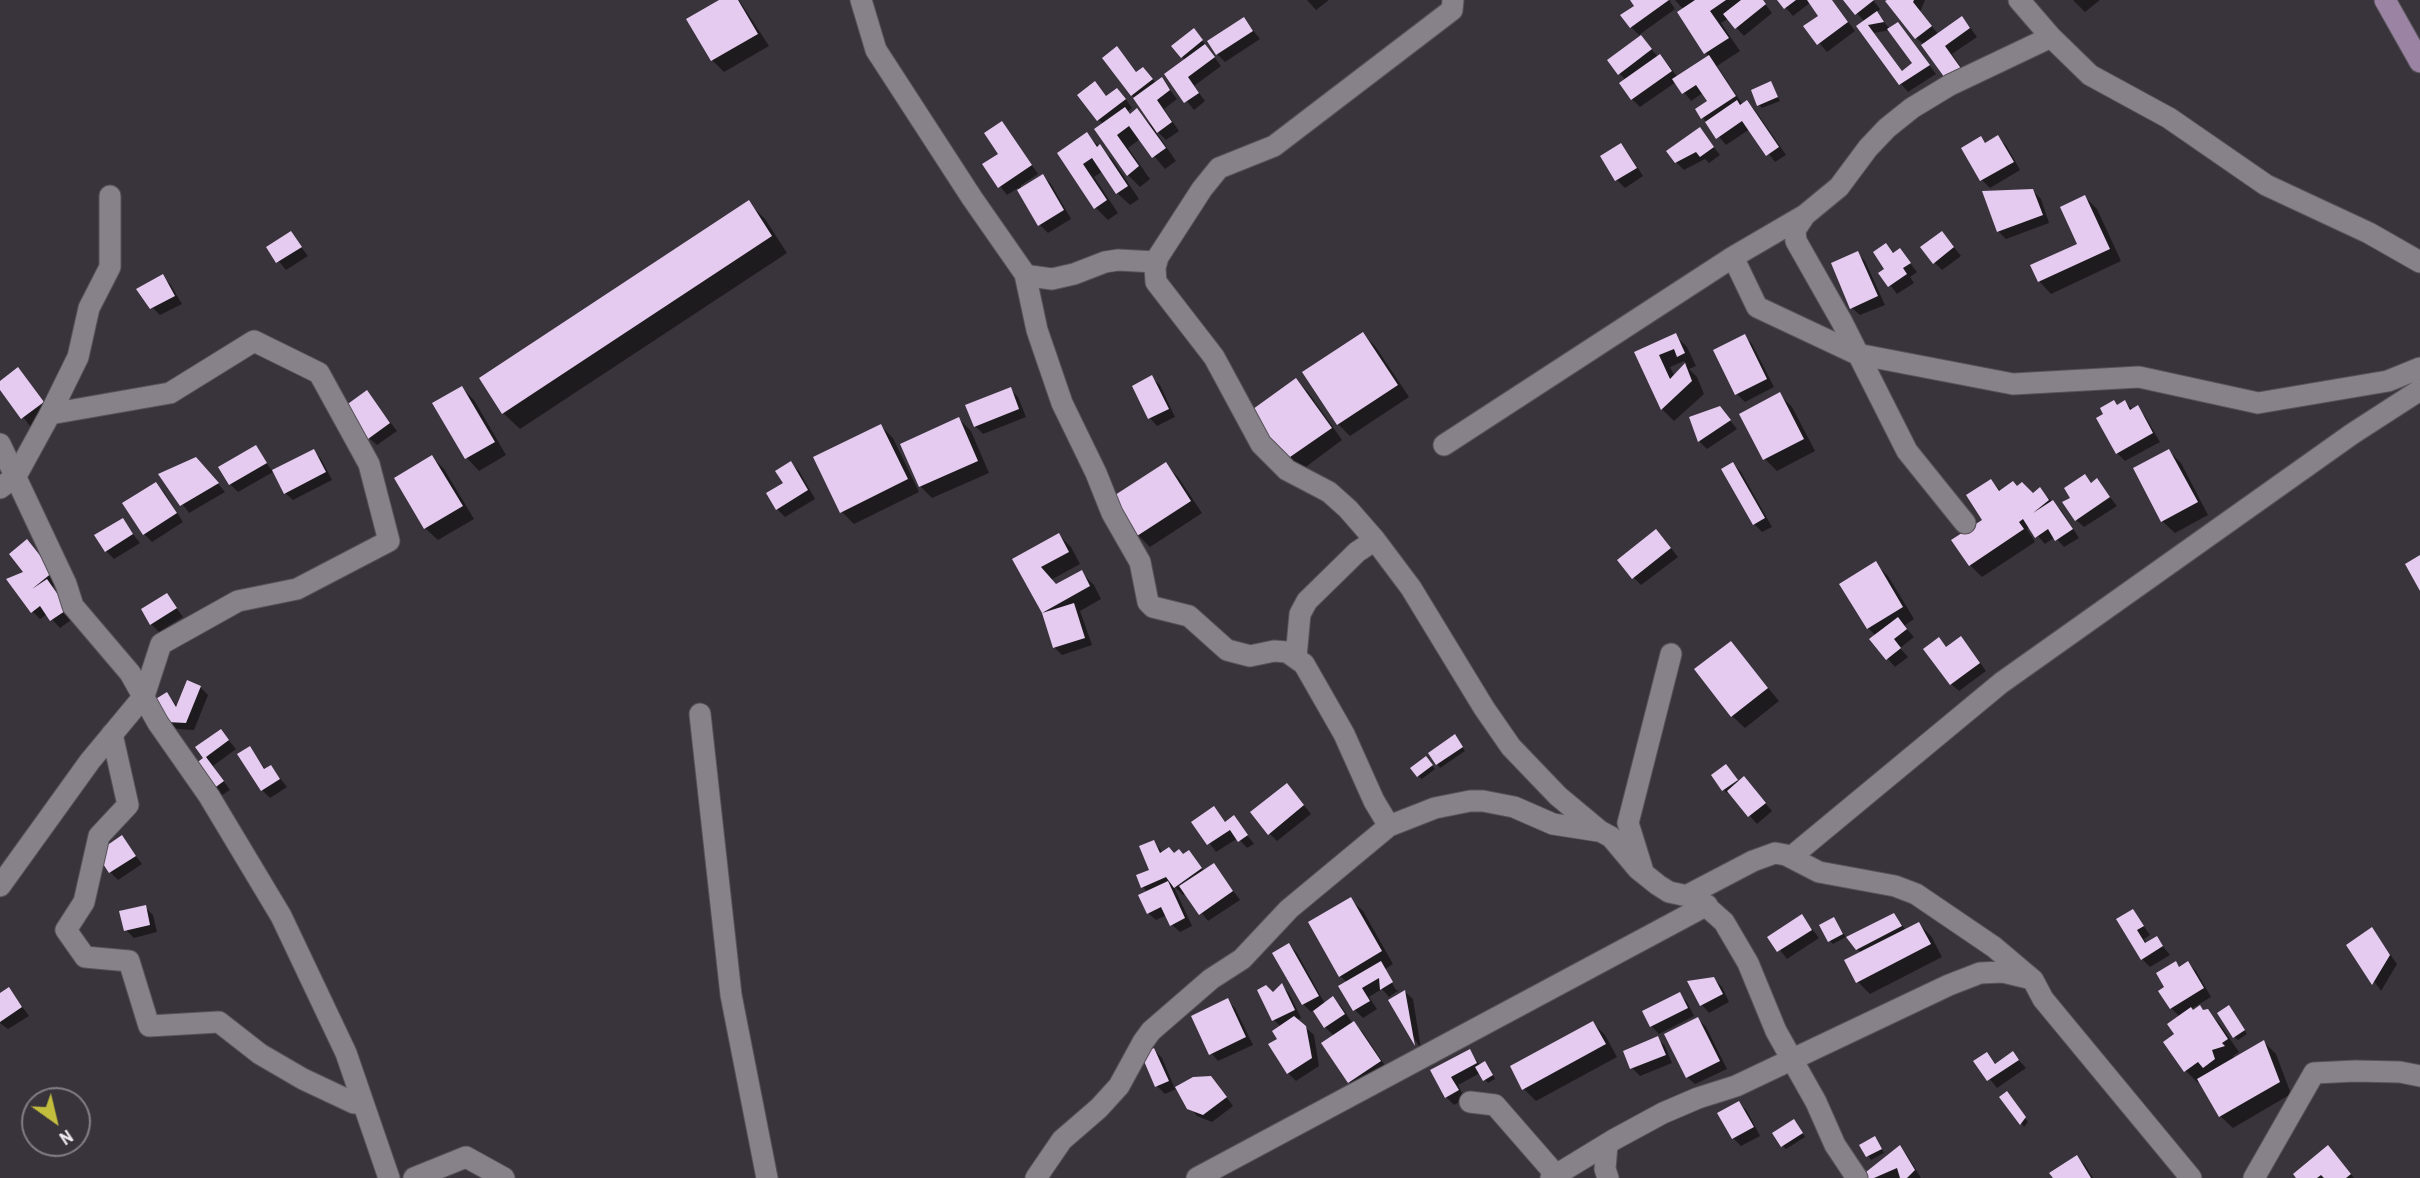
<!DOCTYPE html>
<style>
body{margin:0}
#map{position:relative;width:2420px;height:1178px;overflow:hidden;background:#39343b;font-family:"Archivo Narrow",sans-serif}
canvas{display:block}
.north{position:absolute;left:21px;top:1087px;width:70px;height:70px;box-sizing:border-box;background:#39343b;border:2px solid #827e84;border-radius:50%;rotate:146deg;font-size:19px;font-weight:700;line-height:28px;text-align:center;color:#f0edf1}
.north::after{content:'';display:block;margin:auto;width:24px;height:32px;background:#c3bd3e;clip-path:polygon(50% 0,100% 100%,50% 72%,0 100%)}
</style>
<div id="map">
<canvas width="2420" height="1178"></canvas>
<div class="north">N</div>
</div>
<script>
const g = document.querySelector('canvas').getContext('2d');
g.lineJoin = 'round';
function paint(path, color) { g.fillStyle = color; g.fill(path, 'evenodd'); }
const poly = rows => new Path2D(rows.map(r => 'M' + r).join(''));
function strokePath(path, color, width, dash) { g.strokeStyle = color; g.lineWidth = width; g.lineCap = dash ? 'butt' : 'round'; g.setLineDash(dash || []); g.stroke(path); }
paint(poly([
 [722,0,739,0,769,46,724,72,712,60],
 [1307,0,1329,0,1316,10],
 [1632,0,1669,0,1675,9,1639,35,1658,57,1660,56,1668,64,1678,78,1709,57,1679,13,1684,10,1675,0,1762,0,1772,13,1744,36,1728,19,1721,23,1740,51,1717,66,1743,105,1747,102,1755,110,1786,155,1775,162,1750,129,1726,145,1703,118,1710,102,1704,92,1691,101,1676,82,1640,107,1632,99,1621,83,1626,80,1619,73,1641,37,1631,27,1636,6],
 [1779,0,1832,0,1855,31,1827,52,1806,27,1821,16,1811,2,1793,16],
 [1845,0,1873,0,1880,9,1876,13,1890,29,1905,32,1936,74,1908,92,1901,84,1865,22],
 [1890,30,1915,63,1903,72,1874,33],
 [1889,0,1925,0,1920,12,1939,35,1961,19,1969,26,1977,37,1952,54,1972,83,1916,38,1887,2],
 [2073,0,2100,0,2085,12],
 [1244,19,1260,39,1225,62,1217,54],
 [1197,34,1221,66,1194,86,1205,101,1194,110,1166,75,1186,60,1182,57],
 [1125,57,1137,73,1143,69,1156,83,1162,80,1177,99,1164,109,1179,131,1166,140,1157,131,1156,132,1176,161,1165,169,1140,139,1128,148,1150,179,1140,187,1128,175,1096,130,1103,124,1098,119,1095,83,1107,97,1125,98,1132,108,1127,112,1131,115,1137,111,1152,126,1153,124,1132,95],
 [1771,83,1780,101,1762,108,1759,105],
 [1002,123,1038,174,1020,186,1022,189,1043,176,1051,184,1071,219,1048,233,1040,225,1018,188,1007,195,984,165,1000,154],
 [1699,129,1720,155,1709,163,1705,159,1684,170,1676,162],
 [1087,135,1112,159,1139,199,1130,205,1117,193,1103,171,1094,177,1118,213,1108,220,1095,207,1059,153],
 [1981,138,1986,144,1998,138,2006,145,2020,170,1990,188,1982,180,1964,148],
 [1621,145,1628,153,1643,176,1625,188,1617,180],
 [2032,190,2041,199,2049,223,2006,239,1998,231],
 [2085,197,2097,209,2121,261,2051,294,2039,281,2079,245],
 [748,202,765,219,787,253,520,429,503,413],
 [291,234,308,256,286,270,268,248],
 [1949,241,1961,256,1942,270,1934,262],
 [1886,245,1895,254,1900,250,1917,272,1910,277,1914,283,1897,294,1881,273,1887,270],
 [1857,253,1865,261,1885,305,1860,315,1852,308],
 [162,276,170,284,182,304,160,315,152,307],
 [1363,334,1375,346,1409,397,1350,436,1338,424],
 [1675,335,1687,347,1696,366,1689,369,1697,377,1704,394,1674,421,1662,409,1637,353],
 [1684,361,1687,364,1675,377,1670,367],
 [1744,336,1752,344,1774,387,1745,402,1737,394],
 [18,369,51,411,30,426,0,387,0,383],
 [1152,378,1160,385,1175,417,1157,426,1150,418],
 [1296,380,1308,392,1342,440,1291,478,1278,465],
 [462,388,474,400,506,455,479,471,467,458,435,403],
 [1010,389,1018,397,1026,417,983,434,975,426],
 [367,392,397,431,377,445,369,438],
 [1780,395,1792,407,1815,451,1777,471,1765,459],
 [2125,402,2133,410,2137,408,2145,416,2160,442,2125,461,2117,453,2098,419],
 [1720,408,1737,429,1707,449,1700,442,1691,418],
 [959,419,971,431,989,473,932,498,920,486],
 [881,426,893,438,919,492,854,524,842,512],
 [255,447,273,472,238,492,230,484],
 [314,451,321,459,332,480,293,500,285,493],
 [2169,451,2181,463,2208,515,2175,533,2162,521],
 [432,457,444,469,474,519,438,540,425,528],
 [791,464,799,471,815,499,785,517,777,509],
 [1733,464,1741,472,1772,527,1762,532,1754,524],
 [1166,465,1178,477,1202,513,1150,547,1138,535],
 [204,467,225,492,189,513,161,475],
 [2085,476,2093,484,2097,481,2117,506,2084,527,2076,520,2072,498],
 [1991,481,2001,491,2017,487,2034,494,2040,490,2061,510,2079,538,2064,547,2055,537,2045,544,2030,527,2027,529,2035,542,1982,577,1970,565,1984,520],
 [156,484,164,492,183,522,152,542,144,534],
 [122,520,140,543,114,559,106,551],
 [1059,535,1071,547,1080,564,1051,580,1057,586,1082,573,1094,585,1101,599,1080,611,1092,645,1062,655,1054,647,1044,612,1015,560],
 [1664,539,1678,557,1641,585,1633,577],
 [27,542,59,581,53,587,74,618,60,628,47,614,40,619,32,611,26,573],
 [1875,563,1888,576,1914,619,1904,626,1914,637,1900,648,1908,657,1895,667,1871,640,1876,636,1868,628],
 [167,595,183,617,159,632,151,624],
 [1939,640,1947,648,1968,646,1986,671,1959,691,1951,684],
 [1731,643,1779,701,1745,728,1732,716],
 [200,687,208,695,194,730,177,729,168,721,167,694,178,707],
 [221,731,236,749,213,766,230,790,222,795,214,788,206,758,198,748],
 [1458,740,1465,751,1440,768,1437,764],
 [249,748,266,770,271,767,287,787,270,798,262,790,239,755],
 [1429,761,1435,769,1422,779,1418,776],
 [1729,769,1739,783,1752,787,1772,811,1757,824,1729,792,1727,793,1724,790,1713,776],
 [1294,793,1311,814,1277,841,1269,833],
 [1214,808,1226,823,1234,818,1254,844,1247,848,1238,838,1216,852,1194,822],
 [122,838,142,864,118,880,110,872],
 [1154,842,1163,853,1184,856,1189,853,1204,871,1214,865,1240,900,1208,921,1186,893,1183,895,1173,885,1192,926,1180,932,1172,925,1167,915,1156,920,1148,913,1148,893,1143,887,1151,871],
 [1350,899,1363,911,1393,964,1384,970,1396,990,1399,990,1389,997,1382,989,1369,997,1377,1009,1363,1018,1355,1010,1348,983,1340,976],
 [145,907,153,915,157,932,134,938,126,930],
 [2133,911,2150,935,2144,939,2147,944,2156,938,2170,955,2150,967,2142,959],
 [1893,915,1906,930,1919,924,1931,936,1942,957,1870,994,1858,982,1862,953,1857,949],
 [1802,916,1819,938,1787,959,1770,937],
 [1833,919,1846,937,1833,944,1830,941],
 [2372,929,2397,964,2381,991,2348,945],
 [1289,945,1297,953,1325,1004,1333,998,1341,1006,1353,1024,1362,1031,1388,1070,1357,1090,1349,1082,1334,1036,1325,1027,1314,1010,1311,1012,1303,1004],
 [2176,963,2180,968,2188,963,2196,971,2211,997,2191,1009,2194,1012,2207,1011,2219,1023,2239,1052,2233,1056,2235,1059,2264,1042,2276,1054,2291,1094,2233,1128,2220,1116,2200,1081,2198,1083,2186,1071,2177,1034,2180,1017,2171,1008,2167,988],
 [1714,979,1722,987,1729,1002,1709,1013,1702,1005],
 [1282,986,1289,993,1301,1018,1297,1020,1314,1035,1319,1066,1296,1081,1288,1073,1280,1039,1281,1027,1274,1020],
 [9,989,29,1016,8,1029,0,1023,0,995],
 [1405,992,1413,999,1421,1049,1390,1000],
 [1679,994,1687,1002,1694,1016,1659,1034,1651,1026],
 [1227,1000,1235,1008,1253,1045,1218,1061,1211,1053],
 [2229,1007,2247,1034,2238,1040,2234,1037],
 [1698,1019,1706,1027,1727,1069,1695,1084,1687,1077],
 [1593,1023,1605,1035,1617,1057,1536,1101,1524,1089],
 [1657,1038,1665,1046,1672,1063,1640,1076,1632,1068],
 [1154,1050,1162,1058,1175,1089,1194,1079,1219,1087,1233,1106,1212,1122,1197,1116,1176,1089,1165,1094,1157,1086],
 [1469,1051,1481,1066,1485,1063,1489,1067,1495,1079,1488,1083,1480,1073,1458,1085,1465,1099,1454,1105,1446,1097,1432,1071],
 [1986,1054,1997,1065,2013,1054,2026,1068,1997,1088,1976,1062],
 [2002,1097,2010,1097,2028,1122,2024,1127],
 [1739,1103,1747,1111,1760,1136,1741,1146,1733,1138],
 [1794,1121,1805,1137,1786,1149,1783,1146],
 [1875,1138,1884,1153,1871,1160,1862,1146],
 [1900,1147,1907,1155,1921,1178,1868,1178],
 [2336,1155,2354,1178,2298,1178],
 [2077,1157,2085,1165,2093,1178,2055,1178]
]), '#0007');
paint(poly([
 [719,0,738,0,758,34,711,61,686,19],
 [1630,0,1669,0,1630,28,1620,15,1634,6],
 [1695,0,1726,0,1710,11,1729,38,1704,54,1677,12],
 [1741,0,1763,0,1766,4,1735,29,1723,14],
 [1777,0,1796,0,1784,9],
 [1807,0,1832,0,1848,22,1817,45,1803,26,1818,16],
 [1843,0,1874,0,1855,15],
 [1887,0,1914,0,1913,2,1932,26,1915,39,1885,1],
 [1877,11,1884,22,1868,25,1902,71,1912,63,1887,29,1898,22,1930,65,1899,85,1856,26],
 [1962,16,1970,28,1945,46,1965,74,1950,85,1921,45],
 [1244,17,1253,31,1216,55,1207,41],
 [1194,28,1203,40,1181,58,1171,46],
 [1641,35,1652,49,1618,75,1607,60],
 [1205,44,1215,57,1188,77,1199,93,1184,103,1164,74],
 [1117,46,1136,72,1143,67,1153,79,1131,96,1102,58],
 [1660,54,1672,71,1631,100,1619,83],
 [1709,55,1736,96,1701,119,1695,109,1707,101,1696,85,1682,94,1672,79],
 [1162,77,1170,90,1157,100,1172,122,1157,133,1133,98],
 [1095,81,1106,96,1117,88,1126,99,1097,121,1077,95],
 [1771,81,1778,97,1757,106,1751,90],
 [1737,100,1740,105,1747,100,1779,147,1766,156,1742,121,1716,139,1705,122],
 [1125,107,1130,114,1137,108,1166,148,1152,158,1129,126,1117,135,1139,166,1127,176,1094,129],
 [1002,121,1032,165,998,188,982,164,998,154,984,133],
 [1700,127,1714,147,1700,157,1696,152,1675,163,1666,151],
 [1087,132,1097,147,1100,144,1128,186,1116,194,1092,158,1083,164,1107,200,1094,209,1057,153],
 [1998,135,2014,162,1980,181,1961,148,1981,136,1985,143],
 [1621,143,1637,168,1615,181,1600,156],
 [1043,174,1064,210,1038,226,1017,190],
 [2033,189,2043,215,1997,232,1982,191],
 [2085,195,2110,249,2038,282,2030,265,2077,244,2060,207],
 [749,200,772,236,502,414,479,378],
 [291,231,302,247,276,263,266,247],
 [1942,231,1954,247,1933,264,1920,247],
 [1886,243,1893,253,1900,248,1911,263,1903,268,1907,274,1888,287,1878,273,1884,269,1873,252],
 [1858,251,1878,296,1850,309,1831,263],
 [163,274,175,296,150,309,136,289],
 [1363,332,1398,385,1337,425,1302,372],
 [1676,333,1685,353,1677,357,1674,349,1659,355,1670,379,1685,363,1692,381,1661,410,1634,352],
 [1745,334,1767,379,1735,395,1713,350],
 [18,367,44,402,21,419,0,390,0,381],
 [1152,375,1169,409,1148,419,1132,386],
 [1296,378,1332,428,1277,466,1242,417],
 [462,386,495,442,465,459,432,403],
 [1011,387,1019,409,974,427,965,405],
 [367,390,390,423,368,439,345,406],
 [1780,392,1804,439,1763,460,1739,414],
 [2114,400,2117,405,2125,400,2130,410,2138,405,2153,433,2116,454,2096,418,2103,414,2100,408],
 [1720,406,1731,420,1698,442,1689,417],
 [959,417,978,461,919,487,900,444],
 [881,424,908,479,840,513,813,457],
 [256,445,267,463,229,485,218,467],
 [314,449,326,472,284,494,272,470],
 [2169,449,2198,502,2161,522,2133,468],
 [432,455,463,506,424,529,394,478],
 [196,457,219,483,180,506,158,474],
 [791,461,808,490,776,510,766,493,783,483,775,471],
 [1166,462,1191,501,1137,536,1112,497],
 [1733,462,1765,518,1753,525,1721,469],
 [2085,474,2091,483,2097,478,2110,497,2075,521,2062,502,2070,498,2064,488],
 [1991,479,1999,491,2013,481,2017,486,2022,482,2033,493,2040,487,2049,500,2033,513,2053,500,2073,529,2055,541,2048,529,2035,538,2023,519,2019,522,2024,529,1969,566,1951,540,1982,520,1966,495],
 [156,482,177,513,143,535,122,503],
 [123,518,133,534,105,552,94,535],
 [1656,529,1671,548,1632,579,1617,560],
 [1059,533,1069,552,1041,567,1056,584,1082,570,1090,586,1042,613,1074,603,1085,638,1053,648,1042,613,1012,559],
 [27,539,53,572,32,589,47,579,68,609,50,621,40,606,31,613,6,579,23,572,9,554],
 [2420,555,2420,591,2405,564],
 [1876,561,1903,607,1867,629,1839,584],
 [167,593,177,608,150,625,141,609],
 [1898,617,1907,629,1894,639,1901,648,1886,660,1869,639],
 [1961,636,1980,663,1950,685,1923,649,1939,637,1946,647],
 [1731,641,1768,688,1731,717,1694,669],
 [187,680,201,686,186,723,167,722,154,700,167,692,176,707],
 [221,729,229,740,206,757,224,781,213,789,195,764,203,758,195,747],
 [1455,734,1463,747,1436,765,1428,753],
 [250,746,264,769,271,765,280,779,261,791,237,754],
 [1426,756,1433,765,1417,777,1410,768],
 [1726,764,1738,780,1722,791,1711,775],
 [1744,776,1766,803,1748,817,1727,791],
 [1287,783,1304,805,1268,835,1250,812],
 [1214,806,1225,822,1234,815,1248,835,1238,842,1230,830,1207,845,1191,822],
 [122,835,136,856,109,873,96,853],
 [1154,840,1160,853,1169,847,1174,853,1179,849,1183,854,1189,850,1202,868,1174,888,1166,877,1141,888,1136,875,1149,870,1139,846],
 [1214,863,1233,891,1199,915,1179,886],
 [1168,881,1185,918,1170,926,1161,907,1147,914,1138,895],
 [1351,897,1382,951,1339,977,1308,922],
 [146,905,150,925,124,931,119,911],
 [2133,909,2144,926,2137,930,2145,943,2157,936,2163,946,2141,960,2116,919],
 [1894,913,1902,926,1856,950,1846,937],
 [1802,914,1812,930,1777,952,1767,937],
 [1834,917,1843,934,1828,942,1819,925],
 [1919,922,1931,944,1856,983,1844,960],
 [2372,927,2390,955,2372,985,2346,945],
 [1289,943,1319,996,1302,1005,1272,953],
 [1381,961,1393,982,1380,990,1379,978,1362,988,1370,1001,1353,1011,1338,986],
 [2176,961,2179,967,2188,961,2204,988,2170,1009,2158,991,2164,987,2156,973],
 [1714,977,1723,994,1700,1006,1687,981],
 [1282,983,1295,1010,1272,1021,1257,990,1266,985,1273,992],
 [9,987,22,1007,0,1022,0,993],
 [1405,990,1415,1046,1388,1000],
 [1680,992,1688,1008,1650,1027,1642,1011],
 [1333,996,1345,1014,1324,1028,1313,1011],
 [1228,998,1246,1037,1209,1055,1191,1016],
 [2200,1005,2203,1010,2208,1009,2228,1039,2222,1043,2225,1046,2212,1050,2215,1059,2203,1068,2198,1062,2184,1072,2163,1042,2174,1034,2167,1024,2191,1007,2193,1010],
 [2229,1005,2245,1030,2233,1038,2217,1013],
 [1294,1016,1306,1026,1312,1058,1287,1074,1268,1044,1277,1039,1272,1031],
 [1698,1017,1720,1061,1686,1078,1664,1034],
 [1354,1021,1381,1061,1348,1083,1321,1043],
 [1593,1021,1606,1044,1522,1090,1510,1066],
 [1658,1036,1666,1055,1630,1069,1623,1051],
 [2264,1040,2280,1082,2219,1117,2197,1079],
 [1154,1048,1169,1081,1155,1087,1141,1054],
 [1470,1049,1477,1063,1451,1077,1459,1090,1445,1098,1430,1070],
 [2013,1051,2019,1060,1987,1081,1973,1061,1987,1052,1995,1064],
 [1485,1061,1493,1075,1483,1081,1475,1067],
 [1211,1076,1227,1097,1203,1115,1187,1109,1175,1087,1193,1077],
 [2007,1091,2026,1117,2020,1125,1999,1097],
 [1739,1101,1754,1127,1732,1139,1717,1113],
 [1794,1119,1803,1133,1781,1147,1772,1133],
 [1875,1136,1882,1149,1866,1157,1859,1145],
 [1900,1145,1915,1170,1907,1178,1900,1178,1897,1168,1874,1178,1866,1178,1866,1172],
 [2328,1145,2351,1174,2346,1178,2324,1178,2321,1175,2317,1178,2296,1178,2293,1174],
 [2077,1155,2091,1178,2053,1178,2049,1173]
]), '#e5cbef');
const street = poly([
 [861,0,876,50,972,198,1025,274,1030,276,1052,279,1074,274,1105,262,1118,260,1156,262],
 [1453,0,1452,10,1274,146,1219,168,1202,189,1158,257,1155,268,1156,282,1214,357,1261,444,1287,470,1329,492,1348,509,1375,540,1411,588,1484,708,1511,747,1558,796,1600,831,1611,837,1638,869,1658,885,1669,892,1697,898,1724,922,1748,963,1776,1031,1816,1102,1835,1145,1857,1178],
 [2019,0,2051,37,2090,75,2169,118,2266,185,2369,233,2420,262],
 [1805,215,1733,257,1757,307,1857,354,2013,384,2139,377,2258,403,2388,381,2420,368],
 [1025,274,1037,330,1062,403,1096,473,1112,513,1140,562,1148,602,1153,607,1189,616,1227,650,1250,656,1274,651,1287,652,1304,664,1344,734,1374,801,1389,826],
 [0,444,66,584,73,606,130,673,158,723,209,796,281,916,346,1053,389,1178],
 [1444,445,1733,257],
 [0,488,16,476,50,414],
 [1965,523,1907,451,1842,322,1796,241,1795,230,1805,215,1839,187,1868,148,1887,128,1912,108,1950,85,2051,37],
 [1296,657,1300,614,1307,601,1357,552,1375,540],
 [700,714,731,995,767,1178],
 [112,734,128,805,99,836,84,902,66,930,85,957,129,961,149,1026,219,1022,260,1054,303,1079,354,1103],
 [1791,857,2001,683,2352,434,2420,390],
 [1642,868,1628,823,1671,654],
 [0,886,90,761,144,696,161,644,238,601,297,589,389,541,369,464,319,373,254,341,170,393,50,414,78,357,89,308,110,267,110,196],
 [1688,895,1753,861,1775,853,1786,855,1819,872,1895,886,1916,894,1994,947,2033,980,2043,999,2191,1178],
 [1470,1102,1495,1105,1556,1175],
 [1607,1145,1605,1169,1608,1178],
 [414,1178,466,1157,504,1178],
 [1036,1178,1062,1140,1099,1108,1119,1086,1143,1042,1151,1031,1211,979,1242,959,1289,909,1389,826,1435,808,1470,801,1483,801,1514,807,1553,824,1598,831],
 [1197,1178,1707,905],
 [1551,1178,1615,1139,1663,1113,1698,1098,1736,1086,1949,985,1980,973,2003,972,2028,978],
 [2254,1178,2314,1073,2355,1071,2400,1072,2420,1076]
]);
const secondary = poly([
 [2385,0,2420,62]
]);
strokePath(street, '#565258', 23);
strokePath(secondary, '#565258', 23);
strokePath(street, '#878189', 21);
strokePath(secondary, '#9b84a3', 21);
</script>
